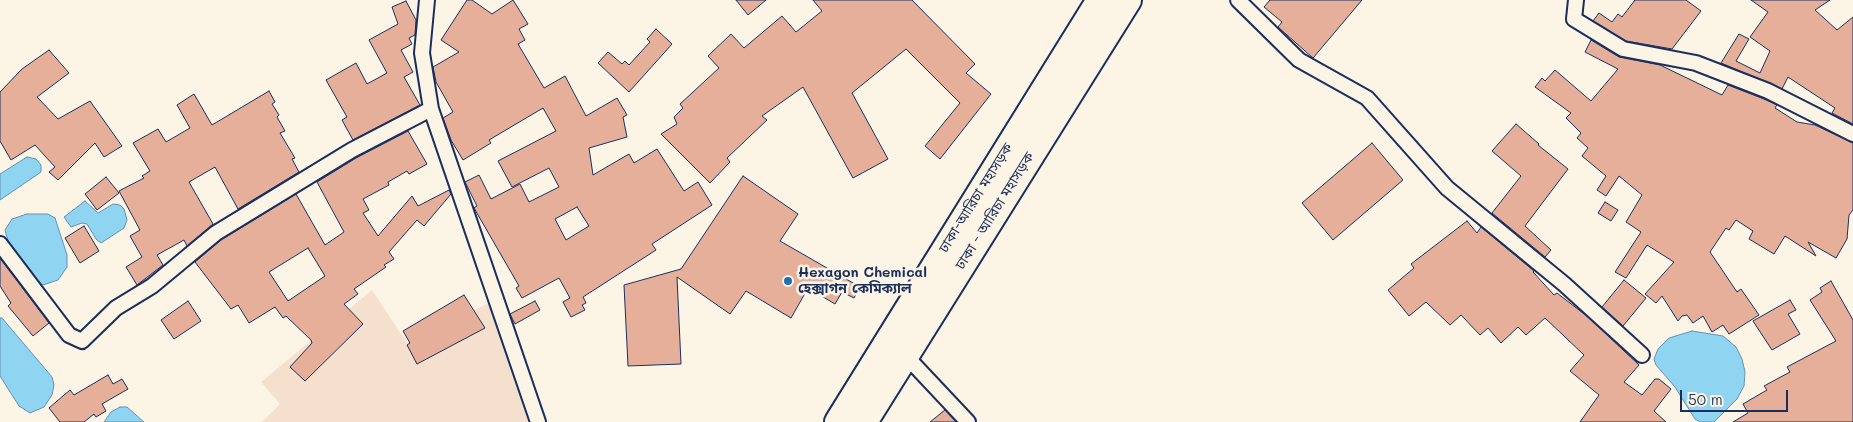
<!DOCTYPE html>
<meta charset="utf-8">
<style>
body{margin:0}
#map{position:relative;width:1853px;height:422px;overflow:hidden;background:#fcf5e5;font-family:Mali,sans-serif}
canvas{display:block}
.scale{position:absolute;left:1680px;top:390px;width:108px;height:22px;box-sizing:border-box;border:2px solid #1b2f5e;border-top:0;padding-left:6px;font-size:15px;line-height:18px;white-space:nowrap;color:#1b2f5e;-webkit-text-stroke:4px #fcf5e5;paint-order:stroke}
</style>
<div id="map">
<canvas width="1853" height="422"></canvas>
<div class="scale">50 m</div>
</div>
<script>
const g = document.querySelector('canvas').getContext('2d');
g.lineJoin = 'round';
function paint(path, color) { g.fillStyle = color; g.fill(path, 'evenodd'); }
const poly = rows => new Path2D(rows.map(r => 'M' + r).join(''));
function strokePath(path, color, width, dash) { g.strokeStyle = color; g.lineWidth = width; g.lineCap = dash ? 'butt' : 'round'; g.setLineDash(dash || []); g.stroke(path); }
function label(font, color, halo, rows, align = 'center') {
  g.font = font + ' Mali,"Noto Sans Bengali",sans-serif'; g.lineWidth = 5; g.setLineDash([]); g.textBaseline = 'middle'; g.strokeStyle = halo; g.fillStyle = color; for (const [text, x, y, turn = 0] of rows) {
    g.save(); g.translate(x, y); g.rotate((+turn || 0) * Math.PI / 180); g.textAlign = isNaN(turn) ? turn : align; if (halo) g.strokeText(text, 0, 0); g.fillText(text, 0, 0); g.restore();
  }
}
paint(poly([
 [372,290,407,343,493,301,528,422,262,422,280,404,261,382]
]), '#f5e0ce');
const water = poly([
 [27,157,36,159,41,165,41,172,0,200,0,174,27,157],
 [85,201,98,213,113,204,120,205,124,209,127,220,124,228,101,243,96,239,87,224,82,223,71,227,64,217,85,201],
 [27,214,48,214,55,218,67,255,67,267,58,280,43,285,32,277,15,256,8,241,5,230,12,219,27,214],
 [0,318,2,318,52,377,54,385,52,395,44,407,30,413,19,406,0,376,0,318],
 [1692,331,1723,336,1736,347,1742,359,1745,372,1744,386,1737,399,1714,422,1700,422,1695,419,1675,387,1656,365,1654,359,1658,349,1669,338,1692,331],
 [120,407,127,407,144,422,104,422,111,412,120,407]
]);
paint(water, '#8fd4f0');
strokePath(water, '#6192b6', 1);
const building = poly([
 [467,0,472,0,492,14,513,0,528,24,519,29,525,40,518,44,544,88,565,76,586,116,617,98,627,115,623,117,627,137,589,148,593,175,629,154,634,163,657,149,684,191,698,182,712,205,652,244,656,250,583,297,586,303,582,305,585,310,571,317,563,302,570,298,559,278,522,298,516,288,519,286,474,208,477,206,465,182,479,175,491,199,520,184,529,202,559,187,549,168,512,187,498,161,556,131,543,108,489,140,491,143,463,160,451,140,443,118,453,112,436,82,433,67,459,52,441,40,467,0],
 [577,207,589,226,566,240,555,219,577,207],
 [736,0,766,0,748,15,736,0],
 [813,0,912,0,975,64,966,73,991,94,940,159,925,146,960,103,906,49,852,93,888,159,853,178,803,87,762,116,767,120,727,158,730,162,710,183,661,134,677,124,674,117,683,108,680,104,719,68,708,56,731,34,744,48,782,16,796,32,822,11,813,0],
 [1270,0,1362,0,1313,58,1278,27,1282,22,1264,7,1270,0],
 [1635,0,1686,0,1701,11,1672,49,1626,41,1593,21,1599,13,1612,22,1618,14,1622,17,1635,0],
 [1751,0,1830,0,1815,10,1837,30,1853,17,1853,124,1832,113,1835,108,1788,77,1782,89,1721,63,1739,34,1749,39,1736,61,1760,73,1770,51,1750,37,1768,12,1751,0],
 [406,1,416,20,415,35,409,38,412,44,401,50,413,72,404,77,420,105,353,140,342,120,347,117,326,80,356,63,367,84,387,73,369,40,398,24,392,7,406,1],
 [656,29,672,44,629,92,598,63,608,52,622,64,625,61,629,65,650,42,647,39,656,29],
 [1591,40,1619,57,1660,65,1722,95,1728,85,1764,99,1777,105,1775,108,1797,122,1815,125,1853,143,1853,210,1849,215,1847,239,1836,258,1808,242,1816,256,1785,236,1774,254,1749,239,1753,231,1736,220,1729,230,1726,228,1710,252,1737,292,1741,289,1759,315,1729,334,1723,325,1712,332,1703,316,1693,323,1687,315,1682,316,1678,321,1662,296,1656,303,1645,294,1674,262,1647,245,1626,278,1615,272,1641,232,1626,222,1642,195,1619,176,1606,196,1597,190,1606,176,1582,156,1588,148,1577,138,1581,133,1566,118,1571,113,1535,87,1542,78,1545,81,1555,70,1591,101,1618,69,1585,52,1591,40],
 [49,50,69,73,37,97,58,119,90,101,122,146,104,157,95,143,58,180,49,172,55,167,35,145,11,160,0,141,0,92,22,69,49,50],
 [269,91,275,102,272,104,279,115,277,117,285,131,280,133,295,158,292,159,299,172,238,209,215,167,189,182,213,224,187,246,184,240,157,255,163,265,137,285,126,267,142,257,130,236,140,230,119,191,144,178,142,176,150,171,133,143,158,129,166,142,190,128,177,105,194,94,212,125,269,91],
 [1516,124,1539,144,1538,145,1568,169,1525,226,1551,250,1545,257,1492,213,1521,176,1492,151,1516,124],
 [408,131,427,164,409,174,407,171,388,182,389,185,363,199,369,210,363,213,378,236,412,196,418,206,449,190,451,194,424,226,417,220,389,252,394,259,384,265,386,267,354,289,358,294,344,304,363,324,305,381,290,367,312,343,311,340,286,316,283,318,275,307,249,323,238,305,231,309,195,262,221,240,296,194,325,245,344,232,317,182,356,158,408,131],
 [308,248,325,276,288,301,269,272,308,248],
 [1372,143,1403,180,1333,240,1302,203,1372,143],
 [743,176,798,214,780,241,860,287,854,298,842,292,835,304,808,288,791,318,746,291,730,314,677,277,681,364,628,366,624,285,681,269,743,176],
 [106,177,119,193,97,210,85,194,106,177],
 [1605,202,1618,210,1611,221,1598,213,1605,202],
 [1467,221,1477,233,1481,227,1534,271,1533,272,1554,295,1557,293,1588,317,1639,365,1624,382,1642,395,1655,379,1659,379,1671,389,1654,411,1666,422,1580,422,1599,395,1570,371,1584,355,1545,318,1526,335,1518,327,1501,343,1488,328,1480,335,1461,315,1450,325,1426,302,1409,316,1388,290,1414,268,1411,264,1467,221],
 [84,226,99,251,80,263,65,238,84,226],
 [0,258,49,323,33,336,8,306,11,303,0,286,0,258],
 [1624,280,1646,298,1623,326,1602,307,1624,280],
 [1831,281,1853,320,1853,422,1733,422,1748,413,1743,404,1767,390,1764,386,1790,372,1787,367,1836,341,1810,300,1822,292,1820,288,1831,281],
 [464,295,485,328,417,364,407,345,410,343,403,331,464,295],
 [1790,300,1796,310,1788,314,1800,334,1772,350,1753,321,1790,300],
 [188,301,201,321,174,339,161,320,188,301],
 [535,301,540,310,515,324,510,314,535,301],
 [108,375,113,384,122,379,128,389,102,404,106,411,96,417,94,414,84,422,60,422,49,408,70,390,74,395,108,375],
 [945,410,956,422,930,422,945,410]
]);
paint(building, '#e5af9a');
strokePath(building, '#1b2f5e', 1);
const street = poly([
 [427,0,422,53,431,109,538,422],
 [1238,0,1299,60,1367,98,1447,188,1564,284,1642,355],
 [1576,0,1574,19,1623,49,1696,63,1768,91,1853,134],
 [0,244,69,335,82,341,116,308,152,286,216,233,352,150,431,109],
 [905,355,968,422]
]);
const highway = poly([
 [838,422,1100,0],
 [864,422,1128,0]
]);
strokePath(street, '#1b2f5e', 18);
strokePath(highway, '#1b2f5e', 30);
strokePath(street, '#fcf5e5', 14);
strokePath(highway, '#fcf5e5', 26);
for (const [x, y, r, color] of [
 [788,281,5,"#1f6fb2"]
]) { const dot = new Path2D(); dot.arc(x, y, r, 0, 2 * Math.PI); g.fillStyle = color; g.fill(dot); strokePath(dot, '#fcf5e5', 2); }
label('14px', '#1b2f5e', '#fcf5e5', [
 ["ঢাকা-আরিচা মহাসড়ক",976,198,-58],
 ["ঢাকা - আরিচা মহাসড়ক",995,211,-58]
]);
label('bold 14px', '#1b2f5e', '#fcf5e5', [
 ["Hexagon Chemical",798,273],
 ["হেক্সাগন কেমিক্যাল",798,289]
], 'left');
</script>
